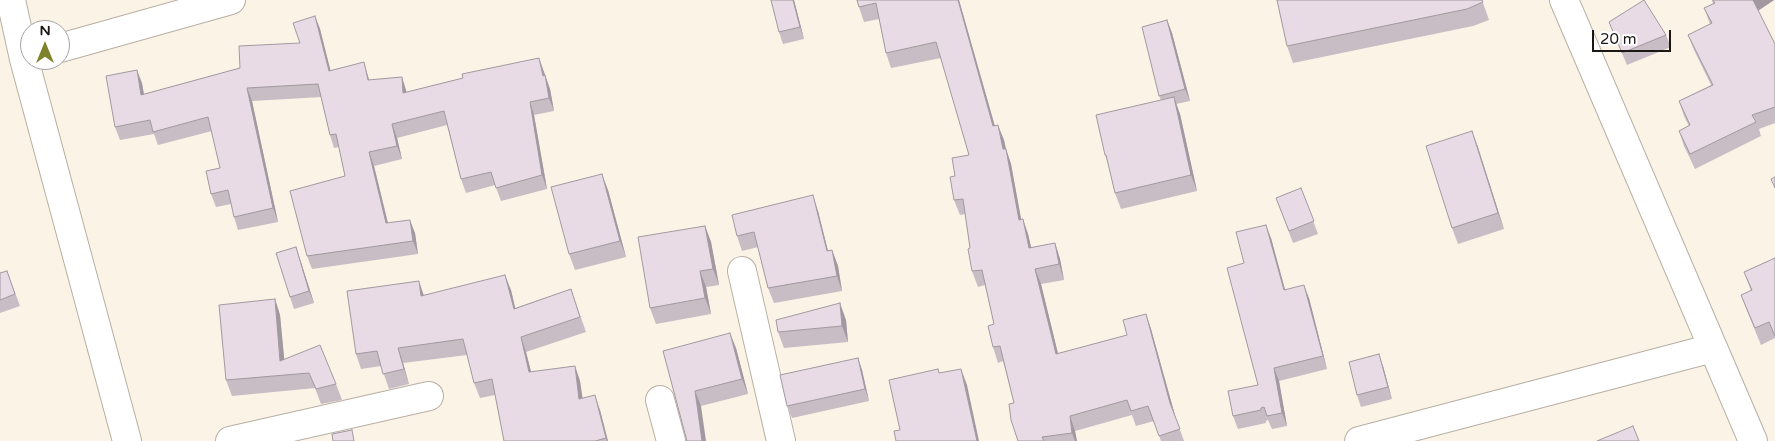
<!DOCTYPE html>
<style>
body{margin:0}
#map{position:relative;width:1775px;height:441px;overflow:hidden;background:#fbf3e6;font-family:"Varela Round",sans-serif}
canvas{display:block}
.north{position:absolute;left:20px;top:20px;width:50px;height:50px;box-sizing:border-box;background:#fff;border:1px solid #a4a3a1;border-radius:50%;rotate:0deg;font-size:14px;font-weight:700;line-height:20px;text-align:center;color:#1b1814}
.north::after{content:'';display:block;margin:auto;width:18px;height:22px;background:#7f822d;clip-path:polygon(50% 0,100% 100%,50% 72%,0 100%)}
.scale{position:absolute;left:1592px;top:30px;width:79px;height:22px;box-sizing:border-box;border:2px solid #1b1814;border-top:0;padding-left:6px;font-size:15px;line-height:18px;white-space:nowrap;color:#1b1814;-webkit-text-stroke:4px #fff;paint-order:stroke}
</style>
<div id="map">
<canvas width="1775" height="441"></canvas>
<div class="north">N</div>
<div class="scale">20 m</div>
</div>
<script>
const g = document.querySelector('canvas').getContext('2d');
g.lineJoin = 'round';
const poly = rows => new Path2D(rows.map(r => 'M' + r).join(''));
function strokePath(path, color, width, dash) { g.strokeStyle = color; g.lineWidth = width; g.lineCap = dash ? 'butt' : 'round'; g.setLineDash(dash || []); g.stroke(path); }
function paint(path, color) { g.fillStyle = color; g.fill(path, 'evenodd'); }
const minor = poly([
 [11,0,24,59,127,441],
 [1564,0,1753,441],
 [60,48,231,0],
 [742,271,781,441],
 [660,400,671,441],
 [230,441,429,396],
 [1359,441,1713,348]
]);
strokePath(minor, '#b7afa3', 30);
strokePath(minor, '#fff', 28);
paint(poly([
 [771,0,794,0,804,39,783,44,779,32],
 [857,0,959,0,995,126,1004,140,1006,149,1011,164,1021,219,1028,234,1031,248,1055,243,1060,259,1064,280,1041,284,1058,354,1127,335,1146,314,1151,329,1176,419,1184,441,1161,441,1154,421,1136,426,1132,415,1075,431,1077,441,1018,441,1014,403,1003,361,998,363,993,347,994,324,985,285,978,287,972,271,970,248,965,214,960,215,954,200,955,176,969,155,941,58,891,68,886,53,879,19,864,22,859,7],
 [1482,0,1489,20,1473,26,1293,63,1287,46],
 [1712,0,1774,0,1758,11,1775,44,1775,123,1759,129,1761,136,1695,169,1684,146,1679,131,1689,126,1684,116,1679,101,1711,85,1694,50,1688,35,1710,24,1704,8,1713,4],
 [315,16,320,29,330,70,368,76,369,80,402,77,406,92,463,78,539,58,550,89,554,111,534,115,547,189,501,201,495,185,466,193,461,179,447,125,397,138,402,159,374,166,388,223,415,233,418,254,312,269,307,256,345,176,339,147,334,148,330,135,321,97,252,101,278,222,238,230,234,217,231,204,216,207,211,194,220,168,212,131,158,145,154,134,120,140,115,127,142,83,144,94,240,68,300,43],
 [1167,20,1172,33,1190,101,1176,104,1180,114,1197,191,1121,209,1115,193,1109,166,1105,155,1161,100,1159,96],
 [1609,22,1666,35,1671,47,1627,65],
 [1472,131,1504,229,1458,244,1452,228],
 [1301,188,1318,234,1293,243,1276,198],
 [608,190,626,257,575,270,569,254],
 [818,211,828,251,832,250,838,266,842,291,774,303,768,288,758,247,742,251,737,236],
 [705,226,711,242,719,285,706,287,711,314,656,324,650,308],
 [1271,238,1285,290,1309,298,1327,369,1279,381,1287,426,1272,429,1268,420,1266,421,1266,423,1238,429,1233,416,1258,385,1244,263],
 [296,247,314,303,294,309,290,297],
 [1775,258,1775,338,1761,345,1747,311,1741,295,1751,291,1744,272],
 [7,271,20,306,0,313,0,273],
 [571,289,586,332,526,352,531,372,575,366,580,381,582,398,600,410,608,441,504,441,495,395,480,398,474,383,467,355,403,363,409,384,389,389,381,366,361,369,356,354,424,295,511,290,515,308],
 [275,299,280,315,284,359,336,384,342,400,321,404,315,388,232,396,226,380],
 [846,320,848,342,784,348,778,332],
 [736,348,748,394,701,406,663,351],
 [858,358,862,370,869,401,792,418,787,406],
 [1383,366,1392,399,1361,407,1357,395]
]), '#c8bcc5');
paint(poly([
 [793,0,794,0,804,39,800,27],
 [958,0,959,0,999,141,993,126],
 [1752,0,1774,0,1756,12],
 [315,16,320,29,334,84,329,71],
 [1167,20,1172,33,1190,101,1185,89],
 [539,58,550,89,554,111,549,98],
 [364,62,368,76,372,93,368,80],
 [137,70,142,83,146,108,141,95],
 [402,77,406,90,408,106,403,93],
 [247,88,252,101,278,222,273,208],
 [1174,97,1180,114,1197,191,1191,175],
 [530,102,534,115,547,189,542,175],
 [392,124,397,138,402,159,397,146],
 [998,125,1004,140,1008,159,1006,149,1011,164,1024,235,1019,220],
 [1472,131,1478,147,1504,229,1498,213],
 [369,152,374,166,391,236,386,223],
 [602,174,608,190,626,257,620,241],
 [813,195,818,211,832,267,827,251],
 [1023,219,1028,234,1035,263,1029,248],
 [410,220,415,233,418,254,413,241],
 [1266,225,1271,238,1289,304,1284,290],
 [705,226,711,242,719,285,713,269],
 [1055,243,1060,259,1064,280,1059,264],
 [296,247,300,259,314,303,309,291],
 [832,250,838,266,842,291,837,276],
 [1035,269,1041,284,1062,370,1056,354],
 [700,271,706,287,711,314,705,298],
 [505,275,511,290,519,324,514,309],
 [419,281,424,296,421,296],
 [1304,285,1309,298,1327,369,1323,356],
 [275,299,280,315,286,377,280,361],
 [840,303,846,320,848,342,842,326],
 [1146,314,1151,329,1176,419,1170,403],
 [730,333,736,348,748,394,742,379],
 [521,337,526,352,535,387,529,372],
 [398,348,403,363,409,384,404,369],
 [1379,354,1383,366,1392,399,1388,387],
 [858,358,862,370,869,401,865,389],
 [575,366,580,381,585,414,579,399],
 [1274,368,1279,381,1287,426,1282,413],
 [961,369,967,385,979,441,977,441],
 [695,391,701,406,706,441,702,441],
 [595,395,600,410,608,441,607,441,606,438],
 [1070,416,1075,431,1077,441,1075,441,1072,433]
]), '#a299a0');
const building = poly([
 [771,0,793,0,800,27,779,32,771,0],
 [857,0,958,0,993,126,998,125,1003,149,1006,149,1019,220,1023,219,1029,248,1055,243,1059,264,1035,269,1056,354,1127,335,1123,320,1146,314,1170,403,1180,429,1159,436,1148,406,1131,411,1127,400,1070,416,1072,433,1042,437,1044,441,1018,441,1011,420,1009,404,1014,403,1000,346,993,347,988,326,994,324,982,270,972,271,968,249,970,248,963,199,954,200,950,177,955,176,952,158,969,155,936,42,886,53,876,3,859,7,857,0],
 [1277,0,1482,0,1483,2,1467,9,1287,46,1277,0],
 [1644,0,1666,35,1622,53,1609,22,1644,0],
 [1713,0,1753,0,1775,44,1775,107,1752,115,1756,122,1690,154,1679,131,1690,125,1679,101,1713,85,1688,35,1712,23,1704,8,1715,3,1713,0],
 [315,16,329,71,364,62,368,80,402,77,403,93,463,78,462,74,539,58,543,76,545,75,549,98,530,102,542,175,496,188,491,172,461,179,444,111,392,124,397,146,369,152,386,223,410,220,413,241,307,256,290,191,345,176,336,134,330,135,318,84,247,88,273,208,234,217,228,190,211,194,206,171,220,168,208,117,153,132,150,120,115,127,106,76,137,70,141,95,240,68,239,46,300,43,293,23,315,16],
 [1167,20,1185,89,1159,96,1142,27,1167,20],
 [1174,97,1191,175,1115,193,1106,155,1105,155,1096,115,1174,97],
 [1472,131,1498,213,1452,228,1426,146,1472,131],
 [602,174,620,241,569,254,551,187,602,174],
 [1775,177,1775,188,1771,179,1775,177],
 [1301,188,1314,221,1289,231,1276,198,1301,188],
 [813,195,827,251,832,250,837,276,768,288,754,232,737,236,732,215,813,195],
 [1266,225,1284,290,1304,285,1323,356,1274,368,1282,413,1267,416,1264,407,1261,408,1261,410,1233,416,1228,391,1258,385,1227,268,1244,263,1236,232,1266,225],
 [705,226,713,269,700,271,705,298,650,308,638,237,705,226],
 [296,247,309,291,290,297,276,253,296,247],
 [1775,258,1775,336,1769,322,1755,328,1741,295,1752,290,1744,272,1775,258],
 [7,271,15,294,0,300,0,273,7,271],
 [505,275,514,309,571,289,580,317,521,337,529,372,575,366,579,399,595,395,606,438,595,441,504,441,492,379,474,383,463,339,398,348,404,369,383,374,377,351,356,354,347,291,419,281,421,296,505,275],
 [275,299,280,361,320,345,336,384,316,389,309,373,226,380,219,305,275,299],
 [840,303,842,326,778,332,776,320,840,303],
 [730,333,742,379,695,391,702,441,687,441,663,351,730,333],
 [1379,354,1388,387,1357,395,1349,362,1379,354],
 [858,358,865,389,787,406,780,375,858,358],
 [938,369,939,373,961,369,977,441,896,441,894,431,900,430,889,380,938,369],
 [1633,426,1639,441,1597,441,1633,426],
 [352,430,354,441,333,441,332,434,352,430]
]);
paint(building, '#e8dbe5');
strokePath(building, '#a299a0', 1);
</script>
